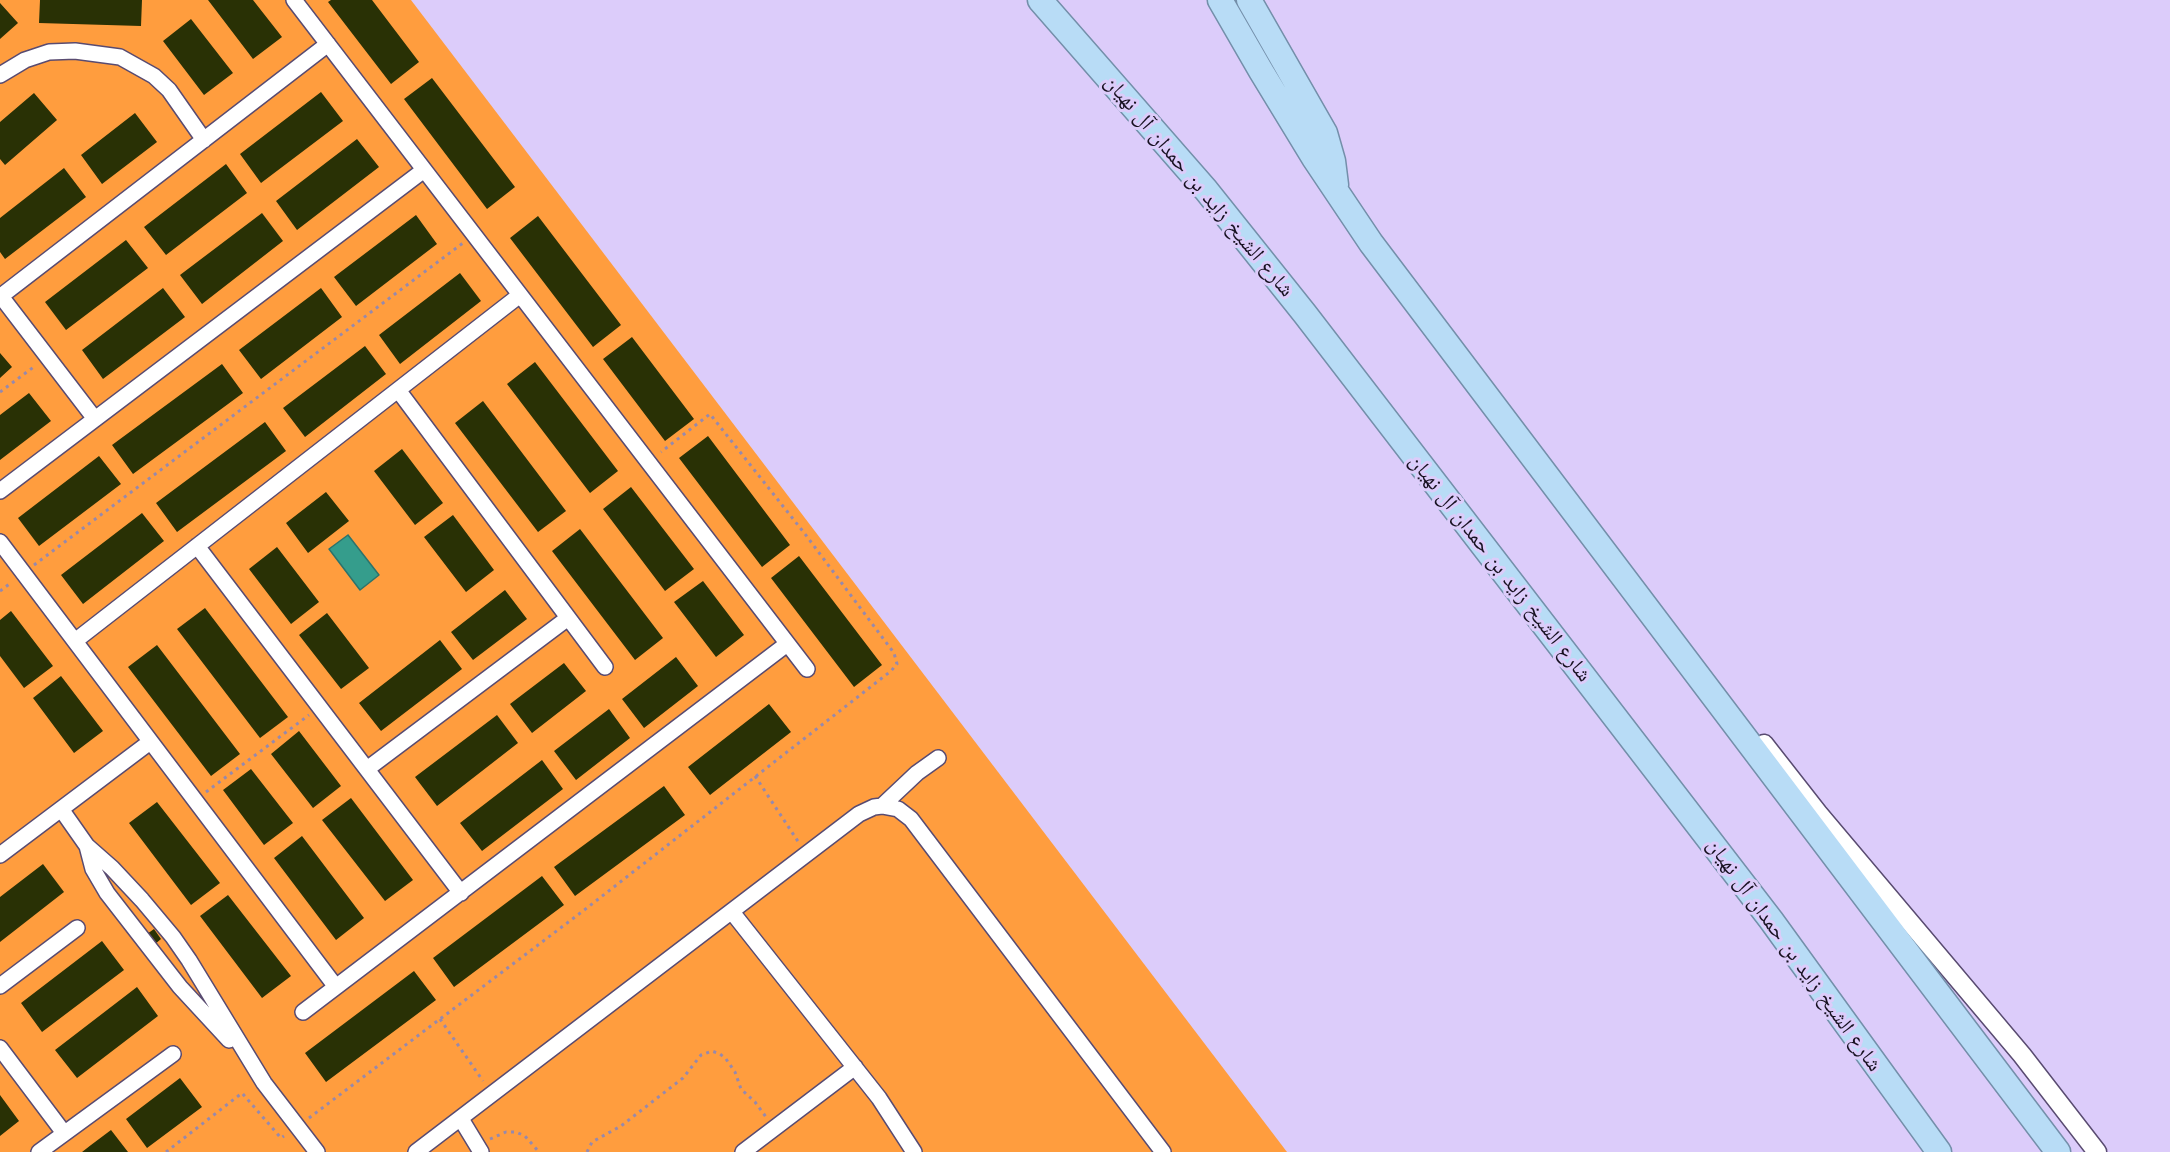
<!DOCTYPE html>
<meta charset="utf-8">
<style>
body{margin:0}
canvas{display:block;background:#dcccfa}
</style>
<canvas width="2170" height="1152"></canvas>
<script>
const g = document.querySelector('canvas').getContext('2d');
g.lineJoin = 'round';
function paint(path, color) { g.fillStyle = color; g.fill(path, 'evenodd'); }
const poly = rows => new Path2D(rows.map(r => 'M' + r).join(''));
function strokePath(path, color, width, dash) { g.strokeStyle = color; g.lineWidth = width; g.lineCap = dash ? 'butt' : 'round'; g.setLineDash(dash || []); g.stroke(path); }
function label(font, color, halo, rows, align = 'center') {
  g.font = font + ' "Work Sans","Noto Naskh Arabic",sans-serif'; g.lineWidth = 6; g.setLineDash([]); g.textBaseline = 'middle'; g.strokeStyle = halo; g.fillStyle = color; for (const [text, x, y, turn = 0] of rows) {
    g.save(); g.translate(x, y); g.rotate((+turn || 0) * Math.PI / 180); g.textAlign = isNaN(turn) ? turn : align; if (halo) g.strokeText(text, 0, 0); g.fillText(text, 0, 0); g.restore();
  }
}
paint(poly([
 [0,0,411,0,1287,1152,0,1152]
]), '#ff9d3e');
const water = poly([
 [348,535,379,575,360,590,329,549,348,535]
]);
paint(water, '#359d8c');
strokePath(water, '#2c736c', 1.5);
paint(poly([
 [40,0,142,0,141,26,39,23],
 [208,0,253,0,282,37,253,59],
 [331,0,372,0,419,62,391,84,328,2],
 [0,3,18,23,0,39],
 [191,19,233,73,204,95,163,41],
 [432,78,515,187,487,209,404,99],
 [321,92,343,121,261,183,240,154],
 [34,93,57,120,5,165,0,159,0,122],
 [135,113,157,142,102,184,81,155],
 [357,139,379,167,297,230,276,201],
 [226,164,247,193,166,255,144,227],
 [64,168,86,197,5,259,0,252,0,218],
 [262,213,283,241,202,304,180,275],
 [416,215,437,244,356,306,334,277],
 [538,216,621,325,593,347,510,238],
 [126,240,148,268,66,330,45,302],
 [460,273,481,301,400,364,379,335],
 [163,288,185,317,103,379,82,350],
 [321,288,342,317,261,379,239,350],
 [632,337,694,419,665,441,603,359],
 [365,346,386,374,305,437,283,408],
 [0,353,12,367,0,378],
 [535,362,618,471,590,493,507,384],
 [222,364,243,393,133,474,112,445],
 [29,393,51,421,0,460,0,415],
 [483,401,566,511,538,532,455,423],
 [265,422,286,451,177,532,156,503],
 [708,436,790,545,762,567,679,458],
 [402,449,443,503,415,525,374,471],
 [99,456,121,484,39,546,18,518],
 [631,487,694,569,665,591,603,509],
 [326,492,349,521,308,553,286,523],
 [142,513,164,541,83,604,61,575],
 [453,515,494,570,466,592,424,537],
 [580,529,663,638,635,660,552,551],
 [277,547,319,602,291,624,249,569],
 [799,556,882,665,854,687,771,578],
 [703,581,744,635,716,657,674,602],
 [505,590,527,619,473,660,451,632],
 [205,608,288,717,260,738,177,629],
 [11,611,53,666,24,688,0,656,0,620],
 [327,613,369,668,341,689,299,635],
 [440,640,462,669,381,731,359,703],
 [157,645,240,754,211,776,128,667],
 [676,657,698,686,644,728,622,699],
 [564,663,586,691,532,733,510,704],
 [61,676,103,731,74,753,33,698],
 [769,704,791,732,710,795,688,767],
 [609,709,630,738,576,780,554,751],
 [497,715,518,743,437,806,415,777],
 [299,731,341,786,313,808,271,754],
 [542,760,563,789,482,851,460,823],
 [251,769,293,823,264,845,223,790],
 [664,786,685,815,575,896,554,867],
 [351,798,413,880,385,901,322,820],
 [157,802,220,883,191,905,129,823],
 [302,836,364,918,336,940,274,858],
 [43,864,64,892,0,942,0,897],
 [542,876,564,905,454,987,433,958],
 [228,895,291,976,262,998,200,916],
 [154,929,161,939,154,945,147,934],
 [102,941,124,970,42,1032,21,1003],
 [414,971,436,1000,326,1082,305,1053],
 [137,987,158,1016,77,1078,55,1050],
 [180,1078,202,1107,147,1148,126,1119],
 [0,1095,19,1121,0,1136],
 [111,1130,128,1152,82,1152,91,1145]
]), '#293105');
const minor = poly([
 [294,0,807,669],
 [0,75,25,60,49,52,75,51,120,57,154,76,169,90,204,140],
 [0,295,95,419],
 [1,296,328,44],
 [398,390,605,667],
 [0,491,424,170],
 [0,542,336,987],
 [197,546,461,893],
 [75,641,520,295],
 [367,769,568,618],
 [882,806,917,773,938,758],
 [61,809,87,846,112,868,142,900,173,937,189,960,264,1083,317,1152],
 [87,846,93,869,107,893,180,987,229,1040],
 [0,855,150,742],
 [732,912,879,1098,914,1152],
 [0,986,77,928],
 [303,1012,787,644],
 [0,1048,64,1133],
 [461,1119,481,1152],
 [39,1152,173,1054],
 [416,1152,859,814,874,807,882,806,898,809,911,819,1163,1152],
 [743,1152,855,1067]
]);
const tertiary = poly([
 [1764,744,1818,813,2022,1055,2097,1152]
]);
const trunk = poly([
 [1040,0,1206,190,1305,314,1771,920,1939,1152],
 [1220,0,1261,71,1314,158,1371,243,2058,1152],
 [1249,0,1325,133,1333,161,1336,185]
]);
strokePath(minor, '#594b71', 18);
strokePath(tertiary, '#594b71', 21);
strokePath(trunk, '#748faa', 27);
strokePath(poly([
 [0,392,35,366],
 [34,565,463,243],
 [0,591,12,582],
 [755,776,799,843],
 [206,792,309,715],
 [440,1019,483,1081],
 [309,1118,583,911,891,671,897,664,894,653,805,534,710,414,661,452],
 [490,1139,506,1132,516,1132,525,1136,539,1152],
 [166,1152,242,1093,281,1138,284,1136],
 [587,1152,592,1142,621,1126,683,1078,701,1055,712,1051,720,1054,726,1059,735,1072,741,1089,755,1102,766,1117]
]), '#9689ad', 3, [3, 4.5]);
strokePath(minor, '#fff', 15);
strokePath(tertiary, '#fff', 18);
strokePath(trunk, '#b8dcf6', 24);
label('21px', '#171121', '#dcccfa', [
 ["شارع الشيخ زايد بن حمدان آل نهيان",1199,186,50],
 ["شارع الشيخ زايد بن حمدان آل نهيان",1500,568,52],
 ["شارع الشيخ زايد بن حمدان آل نهيان",1794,955,54]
]);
</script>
